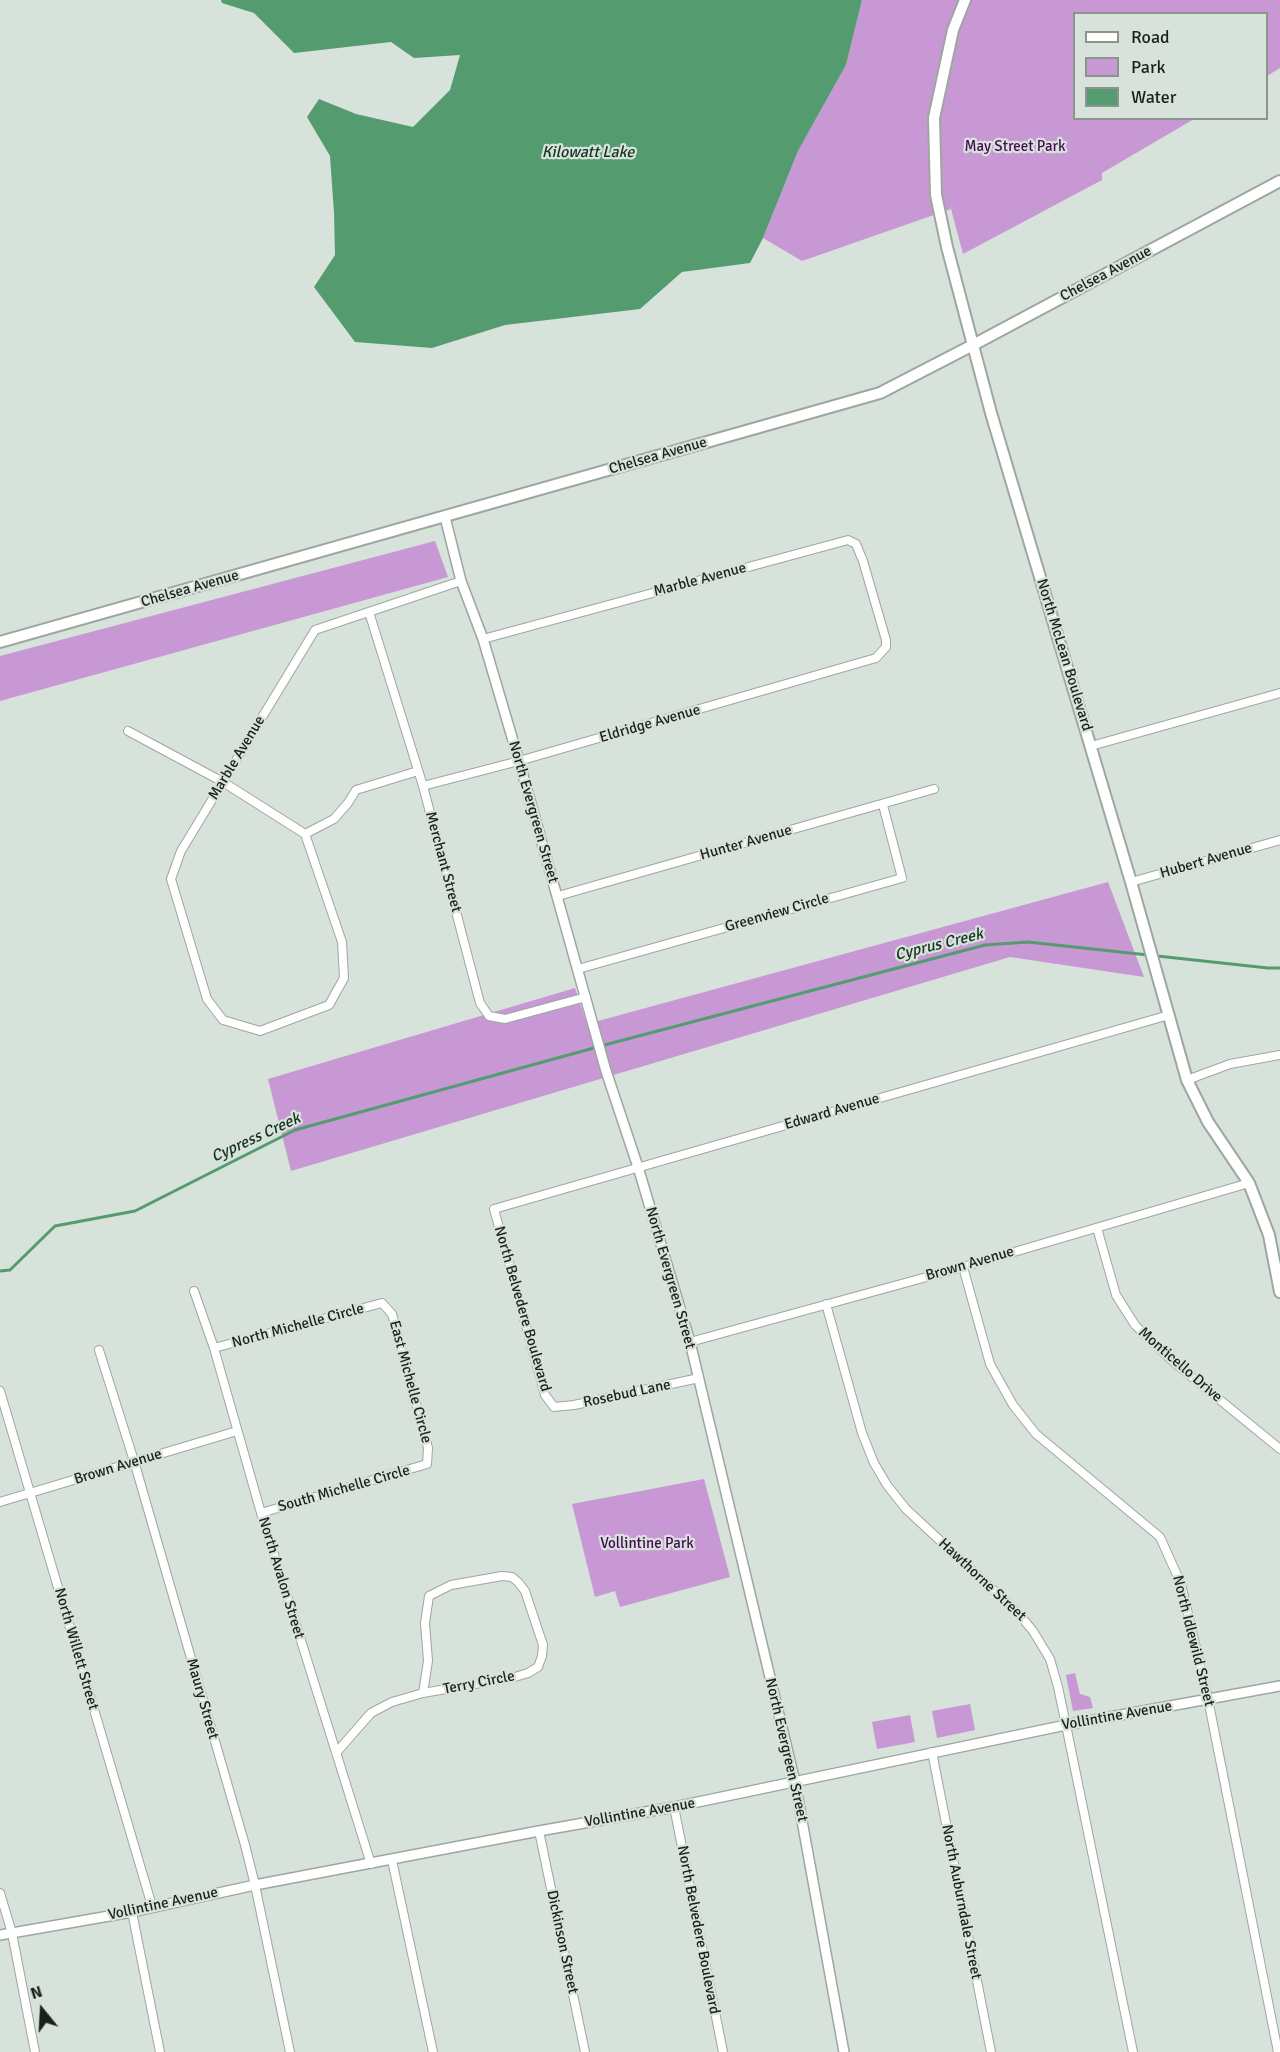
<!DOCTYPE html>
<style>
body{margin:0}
#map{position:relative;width:1280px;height:2052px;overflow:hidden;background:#d7e2da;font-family:Signika,sans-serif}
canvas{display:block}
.legend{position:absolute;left:1073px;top:12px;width:195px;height:108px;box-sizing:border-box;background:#d7e2da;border:2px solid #8c948e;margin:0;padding:8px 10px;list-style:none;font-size:18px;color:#1c201d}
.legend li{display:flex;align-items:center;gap:12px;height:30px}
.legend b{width:30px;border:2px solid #8c948e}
.north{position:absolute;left:12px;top:1980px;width:60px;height:60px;-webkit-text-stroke:4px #d7e2da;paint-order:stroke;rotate:342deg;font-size:16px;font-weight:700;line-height:24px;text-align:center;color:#1c201d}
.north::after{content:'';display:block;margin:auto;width:21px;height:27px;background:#1c201d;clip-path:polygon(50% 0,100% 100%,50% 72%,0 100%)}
</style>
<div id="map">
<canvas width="1280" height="2052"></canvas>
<ul class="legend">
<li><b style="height:8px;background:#fff"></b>Road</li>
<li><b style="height:16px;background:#c798d3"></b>Park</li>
<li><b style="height:16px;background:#549c70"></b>Water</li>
</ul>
<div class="north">N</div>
</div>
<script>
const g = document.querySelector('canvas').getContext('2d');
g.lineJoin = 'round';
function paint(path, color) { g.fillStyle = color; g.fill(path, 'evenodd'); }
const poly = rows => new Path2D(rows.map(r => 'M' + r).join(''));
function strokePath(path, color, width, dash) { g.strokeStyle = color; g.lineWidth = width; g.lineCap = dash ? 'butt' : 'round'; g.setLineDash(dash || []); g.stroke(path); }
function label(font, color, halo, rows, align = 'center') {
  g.font = font + ' Signika,sans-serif'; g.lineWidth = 4.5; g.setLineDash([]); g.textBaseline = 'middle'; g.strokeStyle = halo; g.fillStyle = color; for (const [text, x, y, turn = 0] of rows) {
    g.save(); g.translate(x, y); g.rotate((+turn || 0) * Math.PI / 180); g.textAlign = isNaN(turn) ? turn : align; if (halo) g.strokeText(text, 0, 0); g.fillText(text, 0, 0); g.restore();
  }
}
paint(poly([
 [862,0,1280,0,1280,68,1267,76,1266,14,1074,14,1074,118,1194,119,1102,173,1102,180,963,254,951,209,802,261,763,238,798,151,846,65],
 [435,541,448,577,0,701,0,656],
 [1108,882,1144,977,1010,957,291,1171,268,1079,575,988,587,1024],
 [704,1479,730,1577,620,1607,615,1591,595,1597,572,1504],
 [1075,1673,1080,1694,1090,1697,1093,1708,1073,1711,1066,1675],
 [970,1704,975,1730,937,1738,932,1711],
 [910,1715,915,1742,877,1749,872,1722]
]), '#c798d3');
paint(poly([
 [221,0,862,0,846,65,798,151,763,238,750,263,682,272,640,309,505,325,432,348,355,342,314,287,335,255,334,213,330,156,307,117,319,99,356,114,413,127,450,90,460,55,414,58,391,42,294,53,254,13,222,3]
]), '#549c70');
strokePath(poly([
 [0,1271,10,1270,55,1226,135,1211,295,1130,612,1043,985,945,1028,942,1268,968,1280,968]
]), '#549c70', 3);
const minor = poly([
 [369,612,423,786,480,1003,489,1016,505,1019,586,997],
 [128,731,223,782,305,834,334,819,348,803,356,790,418,771],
 [1091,746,1280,693],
 [423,786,519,761,876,658,886,647,886,640,863,561,856,544,848,540,483,639],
 [305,834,342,942,344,978,329,1005,260,1031,223,1020,207,999,171,879,181,851,315,630,461,581],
 [1131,882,1280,840],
 [558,896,934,789],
 [578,969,902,878,883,805],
 [1187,1080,1230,1064,1280,1055],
 [1097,1228,1116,1295,1135,1325,1171,1360,1280,1449],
 [963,1267,990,1364,1013,1405,1036,1434,1160,1537,1181,1584,1208,1699,1278,2052],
 [194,1291,214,1348,261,1513,371,1864],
 [826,1304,862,1433,874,1463,887,1485,906,1509,1018,1613,1033,1631,1050,1659,1058,1687,1066,1725,1133,2052],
 [690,1342,963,1267,1249,1183],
 [214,1348,382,1303,392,1314,428,1448,427,1464,261,1513],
 [99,1350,134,1461,245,1845,255,1885,290,2052],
 [699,1378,574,1405,554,1407,545,1395,494,1209,1169,1015],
 [0,1391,152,1906],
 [0,1502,237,1431],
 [502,1576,512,1577,518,1582,525,1591,543,1645,542,1656,538,1667,528,1673,515,1677,423,1693,428,1661,425,1623,429,1596,451,1585,502,1576],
 [932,1752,991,2052],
 [336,1753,371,1713,392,1702,423,1693],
 [674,1807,723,2052],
 [539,1831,585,2052],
 [392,1860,433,2052],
 [0,1893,12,1933,35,2052],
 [132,1912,160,2052]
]);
const tertiary = poly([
 [445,517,461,581,483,639,519,761,606,1071,638,1167,690,1342,795,1782,844,2052],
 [0,1935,132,1912,255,1885,539,1831,674,1807,1066,1725,1280,1686]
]);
const secondary = poly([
 [965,0,953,30,934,118,936,195,947,247,991,413,1131,882,1187,1080,1208,1122,1249,1183,1269,1235,1280,1292],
 [0,642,880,393,973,345,1280,181]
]);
strokePath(minor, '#9da7a0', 10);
strokePath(tertiary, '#9da7a0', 12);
strokePath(secondary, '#9da7a0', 14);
strokePath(minor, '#fff', 8);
strokePath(tertiary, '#fff', 9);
strokePath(secondary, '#fff', 10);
label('15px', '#470954', '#d7e2da', [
 ["May Street Park",1015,147],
 ["Vollintine Park",647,1544]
]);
label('15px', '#1c201d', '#d7e2da', [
 ["Chelsea Avenue",1106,274,-28],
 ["Chelsea Avenue",658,456,-16],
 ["Marble Avenue",700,580,-15],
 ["Chelsea Avenue",190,589,-16],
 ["North McLean Boulevard",1064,655,73],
 ["Eldridge Avenue",650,724,-16],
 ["Marble Avenue",237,758,-59],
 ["North Evergreen Street",533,812,74],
 ["Hunter Avenue",746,843,-16],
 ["Hubert Avenue",1206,861,-16],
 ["Merchant Street",443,862,75],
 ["Greenview Circle",777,913,-16],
 ["Edward Avenue",832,1112,-16],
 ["Brown Avenue",970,1264,-16],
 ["North Evergreen Street",670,1278,74],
 ["North Belvedere Boulevard",522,1309,74],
 ["North Michelle Circle",298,1326,-15],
 ["Monticello Drive",1180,1365,41],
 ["East Michelle Circle",410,1382,75],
 ["Rosebud Lane",627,1394,-12],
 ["Brown Avenue",118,1467,-17],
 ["South Michelle Circle",344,1489,-16],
 ["North Avalon Street",281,1578,73],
 ["Hawthorne Street",982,1580,43],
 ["North Idlewild Street",1193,1641,76],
 ["North Willett Street",76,1649,74],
 ["Terry Circle",479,1683,-11],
 ["Maury Street",202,1699,74],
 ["Vollintine Avenue",1117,1716,-10],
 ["North Evergreen Street",786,1750,77],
 ["Vollintine Avenue",640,1813,-10],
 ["North Auburndale Street",961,1902,79],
 ["Vollintine Avenue",163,1904,-12],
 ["North Belvedere Boulevard",698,1930,79],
 ["Dickinson Street",562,1942,78]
]);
label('italic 16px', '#143421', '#d7e2da', [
 ["Kilowatt Lake",588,153],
 ["Cyprus Creek",939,945,-14],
 ["Cypress Creek",256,1138,-25]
]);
</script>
